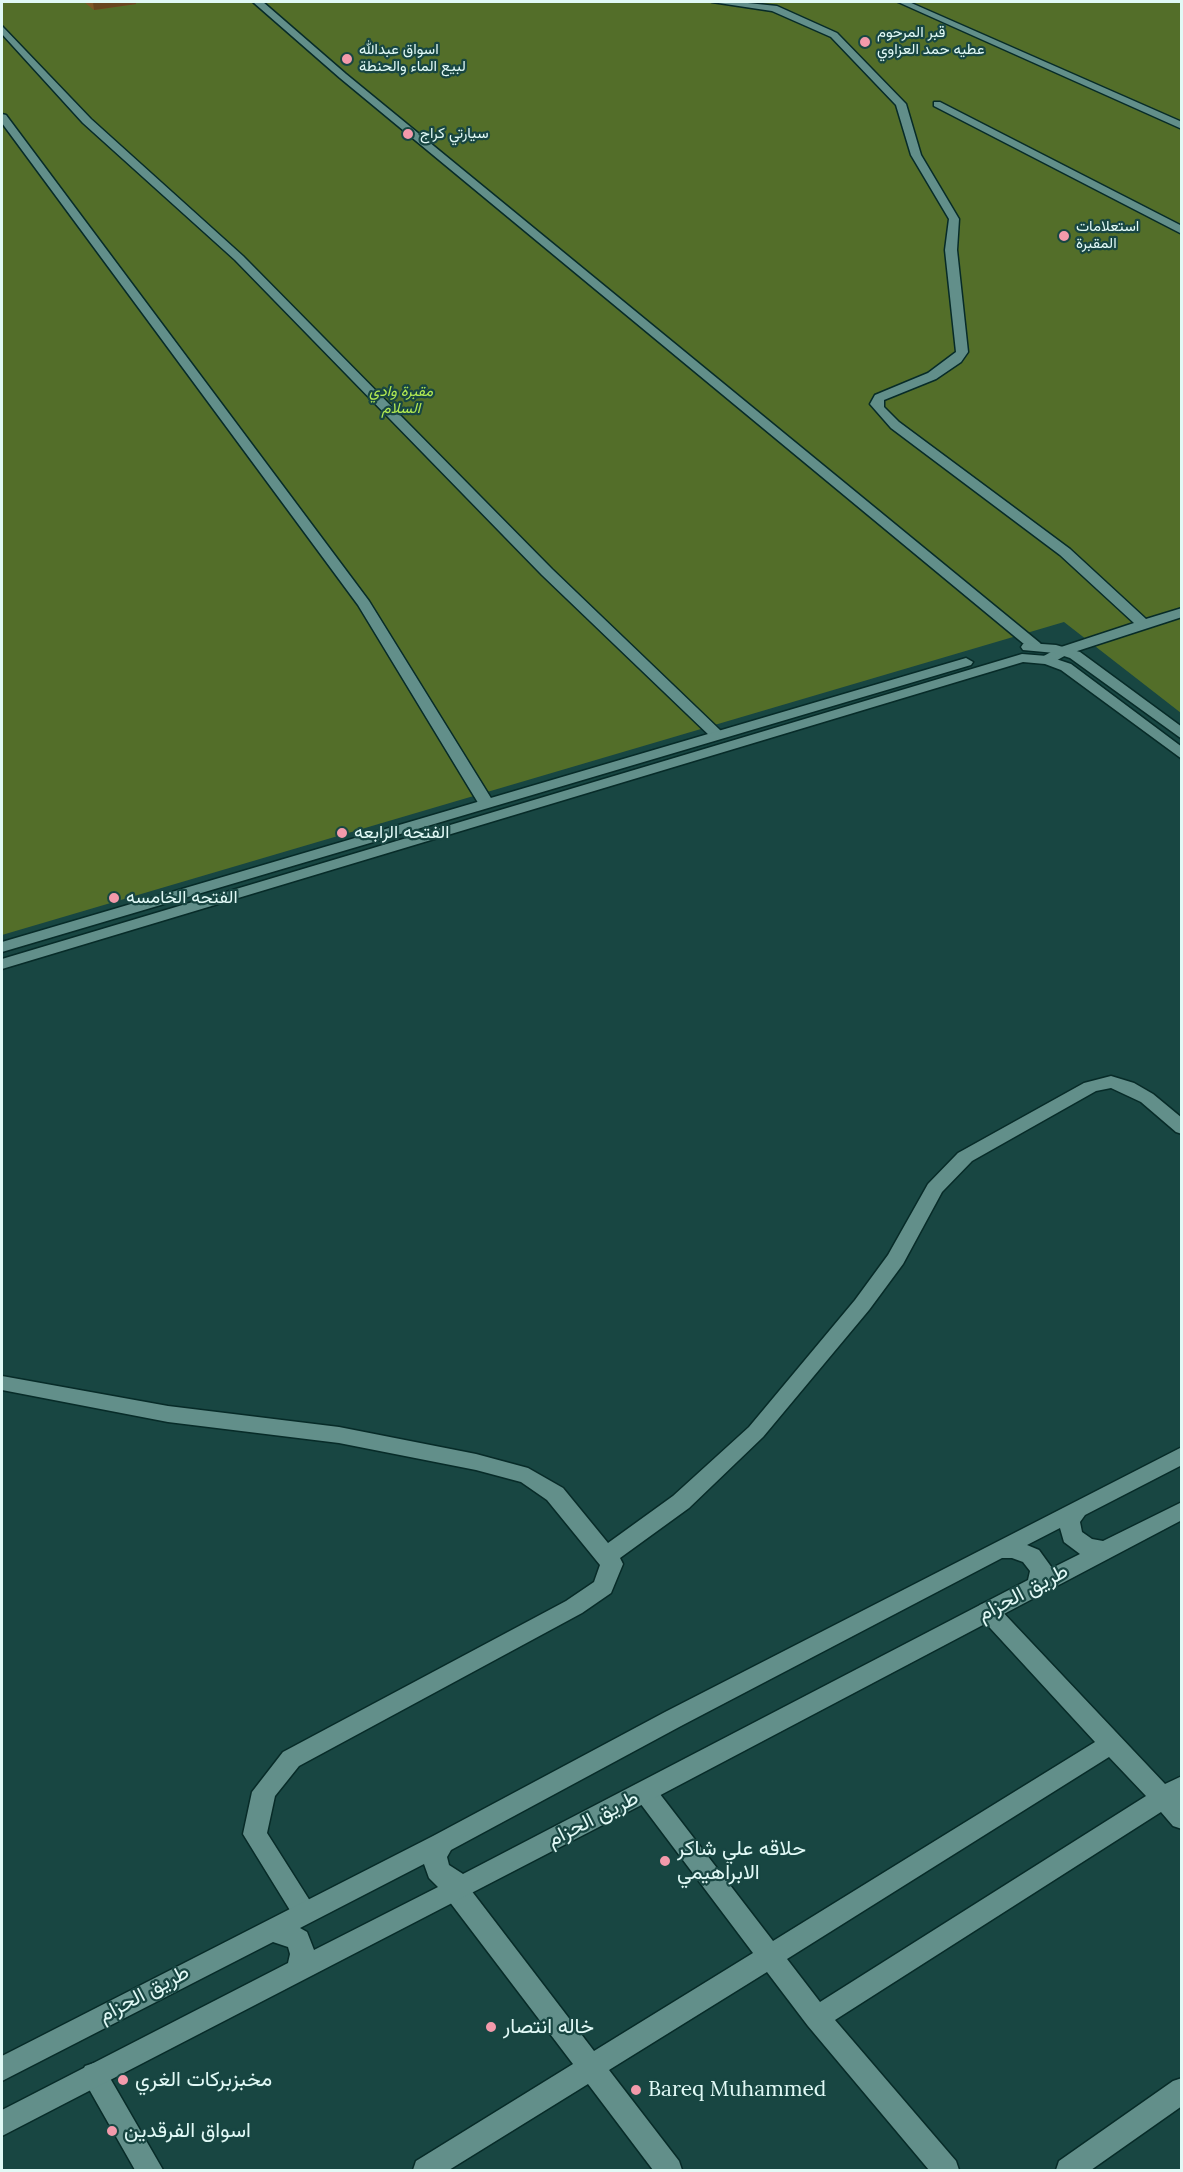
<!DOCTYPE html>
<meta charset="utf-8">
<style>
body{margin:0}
#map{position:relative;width:1183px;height:2172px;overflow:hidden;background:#184642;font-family:Lora,serif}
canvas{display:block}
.frame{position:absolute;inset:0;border:3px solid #e1f9f6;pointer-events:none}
</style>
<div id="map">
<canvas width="1183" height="2172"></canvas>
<div class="frame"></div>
</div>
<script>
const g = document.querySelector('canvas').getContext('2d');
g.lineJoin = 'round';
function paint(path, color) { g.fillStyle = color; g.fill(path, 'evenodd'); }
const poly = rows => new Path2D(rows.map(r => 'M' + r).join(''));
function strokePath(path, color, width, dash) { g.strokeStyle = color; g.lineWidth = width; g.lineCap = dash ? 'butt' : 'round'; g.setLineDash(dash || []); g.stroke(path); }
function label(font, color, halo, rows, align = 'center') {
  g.font = font + ' Lora,Vazirmatn,serif'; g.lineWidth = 4.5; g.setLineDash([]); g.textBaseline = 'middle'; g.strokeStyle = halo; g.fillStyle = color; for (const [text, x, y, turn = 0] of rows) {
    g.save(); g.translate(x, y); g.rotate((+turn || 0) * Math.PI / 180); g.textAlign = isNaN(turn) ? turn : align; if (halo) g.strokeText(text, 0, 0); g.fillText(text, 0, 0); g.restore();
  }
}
paint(poly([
 [2,2,1181,2,1181,713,1064,622,2,935]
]), '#536e29');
const minor = poly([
 [253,2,263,2,346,74,1040,643,1042,646,1040,649,1030,649,340,78,253,2],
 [712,2,738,2,777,6,837,33,906,104,921,155,959,219,957,250,968,352,961,362,936,379,884,400,884,407,899,422,1070,549,1146,619,1182,608,1182,617,1068,654,1052,663,1042,663,1040,660,1042,657,1058,648,1134,623,1060,555,891,428,870,404,875,395,928,373,956,352,945,250,949,219,911,155,896,105,831,37,772,11,712,2],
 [898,2,909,2,1182,122,1182,129,898,2],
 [2,26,91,119,243,256,552,569,721,731,724,734,721,737,711,737,542,575,235,260,83,123,2,34,2,26],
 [934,102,940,102,1182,226,1182,234,934,106,934,102],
 [2,114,6,115,369,601,494,803,492,806,480,806,358,605,2,123,2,114],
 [1111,1076,1134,1083,1153,1094,1182,1118,1182,1134,1176,1132,1141,1102,1111,1088,1096,1091,972,1161,942,1192,903,1264,869,1310,763,1437,689,1508,620,1558,623,1564,611,1593,582,1613,299,1766,275,1796,267,1833,317,1912,314,1920,305,1923,296,1920,243,1834,252,1792,283,1752,566,1601,594,1582,600,1565,547,1500,521,1482,476,1470,339,1443,168,1422,2,1390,2,1376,168,1406,339,1427,476,1454,528,1468,563,1488,608,1543,673,1496,749,1427,855,1300,888,1255,928,1184,958,1153,1084,1083,1111,1076],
 [988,1602,996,1605,1165,1784,1182,1776,1182,1829,1173,1826,1161,1812,835,2020,956,2161,959,2170,929,2170,808,2026,767,1972,609,2070,679,2161,682,2170,653,2170,588,2084,449,2170,413,2170,416,2161,573,2064,446,1897,443,1889,446,1881,455,1878,464,1881,594,2051,753,1953,637,1799,633,1792,637,1785,645,1782,653,1785,773,1941,1095,1742,980,1617,977,1611,980,1605,988,1602],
 [1109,1757,1146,1796,820,2002,787,1959,1109,1757],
 [94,2063,103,2066,163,2170,135,2170,81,2075,85,2066,94,2063],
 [1182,2078,1182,2106,1091,2170,1056,2170,1059,2161,1173,2081,1182,2078]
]);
const tertiary = poly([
 [1028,643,1056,645,1080,652,1182,727,1182,739,1070,658,1055,653,1023,650,1021,647,1023,644,1028,643],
 [1022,654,1047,656,1071,664,1182,747,1182,759,1061,670,1045,664,1023,662,2,969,2,959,1022,654],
 [966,658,973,662,971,665,2,952,2,942,966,658]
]);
const secondary = poly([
 [1182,1447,1182,1465,1085,1515,1080,1522,1082,1532,1092,1539,1103,1541,1182,1502,1182,1520,653,1799,2,2136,2,2110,288,1963,290,1954,288,1947,273,1942,2,2081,2,2056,433,1836,665,1712,1182,1447],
 [1060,1528,1064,1542,1080,1554,1052,1568,1039,1550,1027,1545,1060,1528],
 [1002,1558,1012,1558,1023,1562,1030,1571,1028,1580,463,1874,449,1865,447,1857,451,1850,681,1726,1002,1558],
 [424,1864,429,1878,438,1887,314,1950,307,1932,300,1928,424,1864]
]);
strokePath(minor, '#072b28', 3);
strokePath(tertiary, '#072b28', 3);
strokePath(secondary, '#072b28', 3);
paint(minor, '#628f8a');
paint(tertiary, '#628f8a');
paint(secondary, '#628f8a');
paint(poly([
 [84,2,136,2,136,4,94,10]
]), '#805626');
paint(poly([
 [93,2,136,2,136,4,94,10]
]), '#68461f');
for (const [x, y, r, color] of [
 [865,42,6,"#f39aab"],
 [347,59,6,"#f39aab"],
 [408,134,6,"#f39aab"],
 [1064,236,6,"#f39aab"],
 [342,833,6,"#f39aab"],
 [114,898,6,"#f39aab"],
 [665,1861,6,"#f39aab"],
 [491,2027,6,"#f39aab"],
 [123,2080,6,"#f39aab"],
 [636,2090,6,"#f39aab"],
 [112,2131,6,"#f39aab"]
]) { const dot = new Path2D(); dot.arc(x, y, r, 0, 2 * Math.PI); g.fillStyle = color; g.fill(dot); strokePath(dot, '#184642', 2); }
label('15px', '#e1f9f6', '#184642', [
 ["قبر المرحوم",877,33],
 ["عطيه حمد العزاوي",877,50],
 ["اسواق عبدالله",359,50],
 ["لبيع الماء والحنطة",359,67],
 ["سيارتي كراج",420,134],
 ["استعلامات",1076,227],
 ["المقبرة",1076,244]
], 'left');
label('italic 15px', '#b2ea52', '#184642', [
 ["مقبرة وادي",401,392],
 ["السلام",401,409]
]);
label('18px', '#e1f9f6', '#184642', [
 ["الفتحه الرابعه",354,833],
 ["الفتحه الخامسه",126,898]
], 'left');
label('21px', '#e1f9f6', '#184642', [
 ["طريق الحزام",1023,1593,-28],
 ["طريق الحزام",593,1819,-27],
 ["طريق الحزام",144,1994,-28]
]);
label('21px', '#e1f9f6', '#184642', [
 ["حلاقه علي شاكر",677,1849],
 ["الابراهيمي",677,1873],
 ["خاله انتصار",503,2027],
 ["مخبزبركات الغري",135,2080],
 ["Bareq Muhammed",648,2090],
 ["اسواق الفرقدين",124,2131]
], 'left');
</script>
